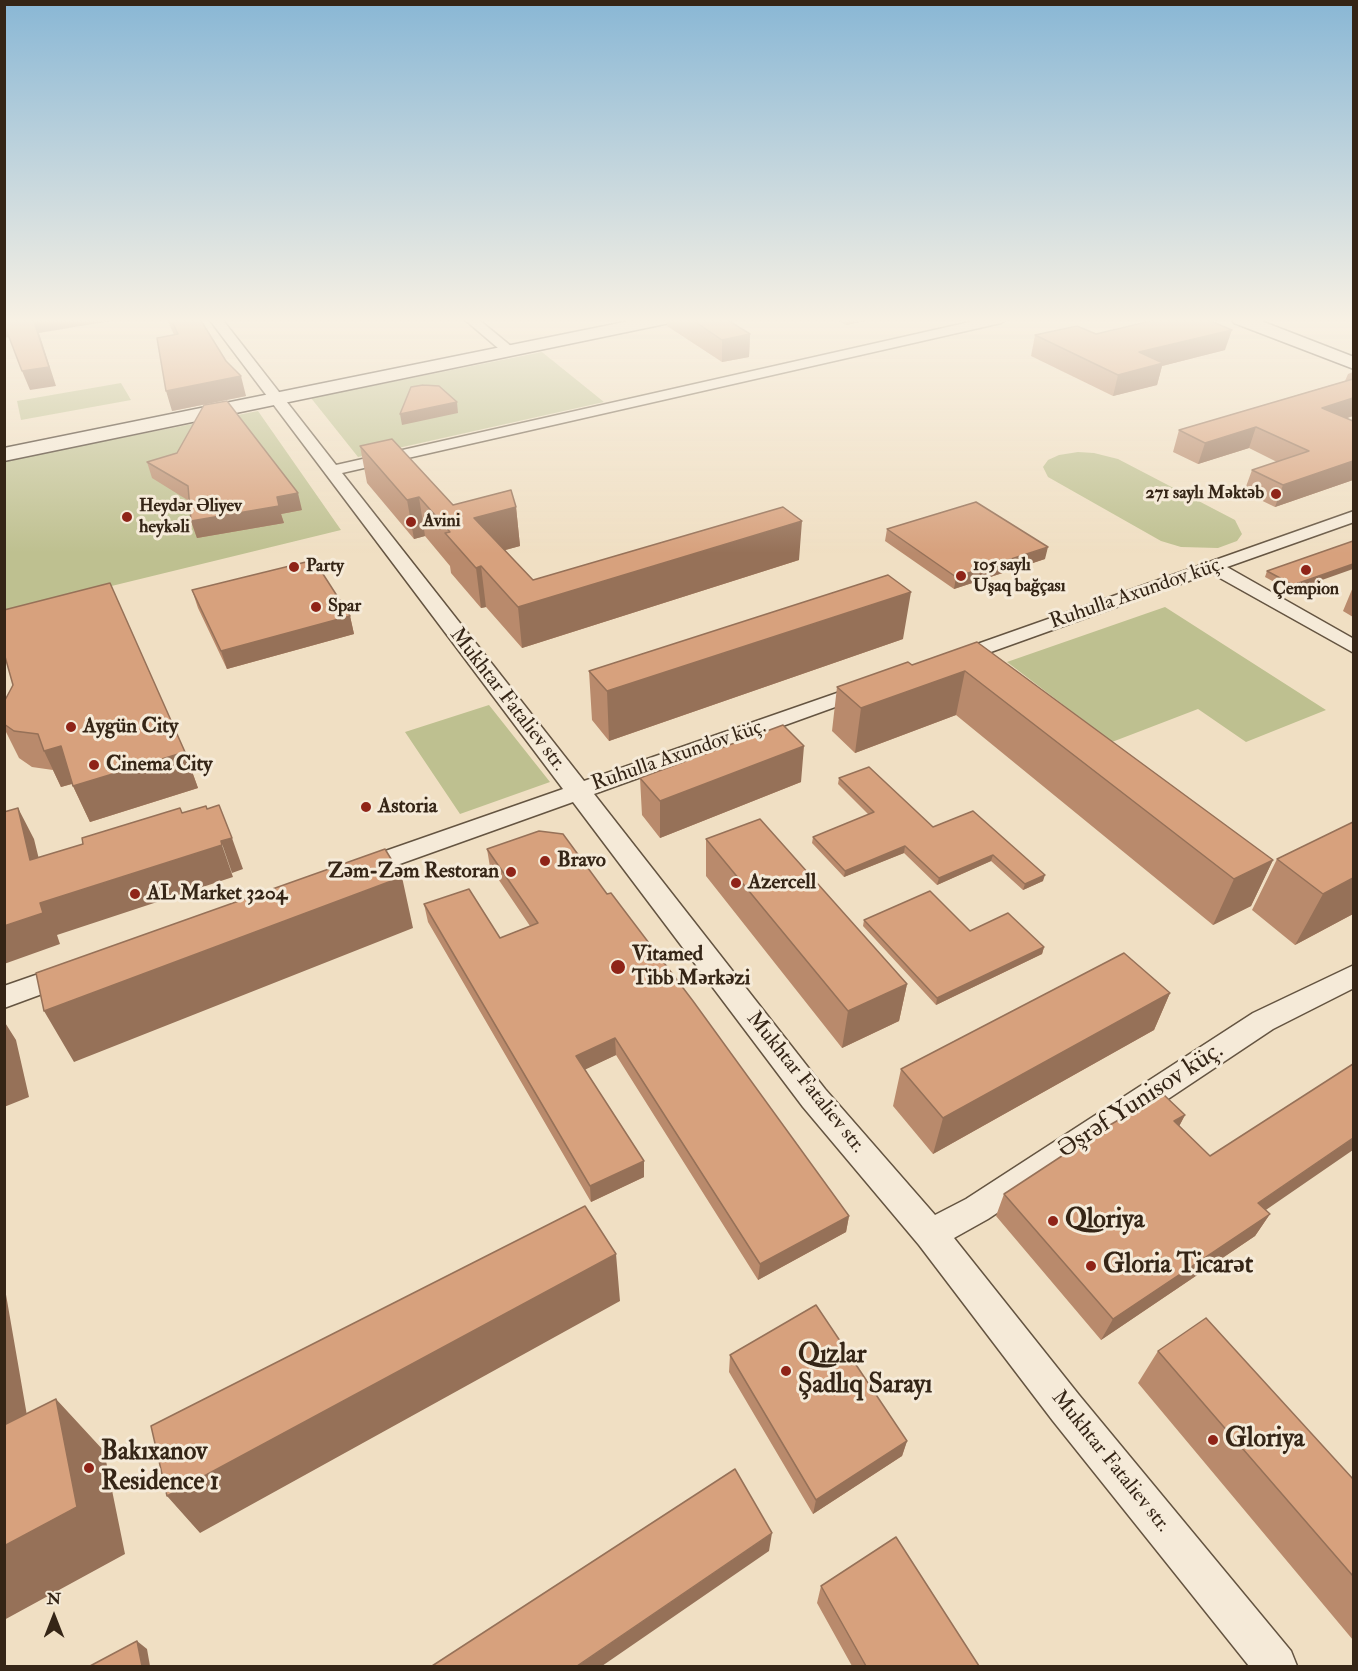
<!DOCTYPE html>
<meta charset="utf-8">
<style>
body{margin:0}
#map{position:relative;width:1358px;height:1671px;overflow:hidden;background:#f0dfc3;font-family:"IM FELL Double Pica",serif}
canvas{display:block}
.frame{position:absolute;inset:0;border:6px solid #352516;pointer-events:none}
.north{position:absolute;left:24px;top:1587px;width:60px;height:60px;-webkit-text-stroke:4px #f5ead8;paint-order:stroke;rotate:0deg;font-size:16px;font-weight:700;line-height:24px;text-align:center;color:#352516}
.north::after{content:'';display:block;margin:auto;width:21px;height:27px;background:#352516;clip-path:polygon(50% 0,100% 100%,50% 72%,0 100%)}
</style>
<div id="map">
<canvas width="1358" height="1671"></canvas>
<div class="frame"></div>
<div class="north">N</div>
</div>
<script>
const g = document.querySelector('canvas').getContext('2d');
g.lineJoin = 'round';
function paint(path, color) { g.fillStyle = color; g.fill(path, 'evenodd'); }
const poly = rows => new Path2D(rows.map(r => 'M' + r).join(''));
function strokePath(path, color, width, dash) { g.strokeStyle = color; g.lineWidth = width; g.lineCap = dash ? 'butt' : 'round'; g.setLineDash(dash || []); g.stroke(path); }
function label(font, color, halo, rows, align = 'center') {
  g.font = font + ' "IM FELL Double Pica",serif'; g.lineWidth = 6; g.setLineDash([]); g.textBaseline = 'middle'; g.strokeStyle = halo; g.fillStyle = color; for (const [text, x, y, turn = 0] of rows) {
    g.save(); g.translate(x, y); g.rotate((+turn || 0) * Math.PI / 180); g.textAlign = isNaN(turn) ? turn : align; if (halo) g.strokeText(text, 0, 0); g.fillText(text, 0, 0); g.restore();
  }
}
paint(poly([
 [542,352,604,402,358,457,311,398],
 [121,383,131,400,21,420,17,401],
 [258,411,341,530,5,612,4,461],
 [1078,452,1094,453,1118,459,1235,520,1242,534,1237,541,1218,548,1181,547,1161,541,1048,477,1043,467,1048,460,1059,455],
 [1165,607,1326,710,1246,742,1198,709,1112,742,1007,662],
 [489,705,550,782,460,814,405,732]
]), '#bec090');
const street = poly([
 [209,319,222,319,336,465,983,319,1007,319,1001,323,342,473,584,781,860,685,867,683,874,685,877,689,874,693,594,794,825,1089,935,1215,966,1199,1253,1013,1354,965,1354,988,1273,1029,988,1219,954,1238,1079,1395,1291,1651,1297,1666,1249,1666,1053,1421,919,1245,803,1107,573,802,369,875,360,878,351,875,348,869,351,863,563,789,209,319],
 [464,319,478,319,517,351,515,354,505,354,464,319],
 [1354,511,1354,522,1227,567,1354,639,1354,653,1211,573,963,662,956,664,949,662,946,658,949,654,1354,511],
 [70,963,80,966,84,973,80,980,4,1008,4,986,70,963]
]);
const secondary = poly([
 [639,319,674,319,671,323,665,324,4,461,4,448,639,319],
 [1231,319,1256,319,1354,357,1354,369,1234,323,1231,319]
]);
strokePath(street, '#645441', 3);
strokePath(secondary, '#352516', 3);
paint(street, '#f5ead8');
paint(secondary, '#f5ead8');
paint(poly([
 [167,319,201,319,246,396,172,411,174,335],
 [667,319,726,319,750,334,749,357,722,362,667,326],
 [835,319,874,319,846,325],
 [1096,334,1225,350,1162,366,1157,385,1113,396,1031,356,1035,335],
 [1353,372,1353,416,1347,418,1353,421,1353,480,1275,507,1244,492,1252,470,1277,462,1249,448,1198,464,1173,452,1179,430,1345,381,1348,374],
 [360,446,453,505,516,507,520,546,505,550,533,580,799,560,522,648,486,607,481,608,451,573,450,566,425,536,414,539,367,483],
 [147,462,302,510,281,514,284,523,197,538,191,521,189,501,152,478],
 [887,529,1045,559,954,589,885,541],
 [1353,541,1291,591,1265,577,1267,571],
 [1353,587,1353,617,1343,611],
 [192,590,350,616,354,634,227,669,198,608],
 [903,639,609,741,592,720,589,671],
 [977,642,1273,860,1251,906,1213,925,956,715,855,753,832,731,837,687,912,665],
 [13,685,185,752,198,788,90,822,72,784,61,787,53,770,32,767,19,758,4,728,4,702],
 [640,778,801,782,660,838,642,815],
 [839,778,933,827,973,811,1043,881,1023,890,991,861,937,885,904,853,844,877,812,843,813,837,869,815,838,784],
 [706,839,907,984,899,1021,842,1048,706,876],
 [487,849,607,894,849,1216,846,1232,758,1280,616,1055,585,1069,644,1177,591,1202,428,922,424,904,500,938,530,926,490,867],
 [1277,859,1353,914,1295,945,1252,910],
 [864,920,970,931,1044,947,1042,954,936,1005,863,926],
 [1170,993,1154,1030,933,1154,893,1106,901,1069],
 [1185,1115,1179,1126,1270,1214,1255,1236,1101,1340,996,1216,1004,1194],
 [1158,1351,1353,1479,1353,1640,1138,1383],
 [730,1355,907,1441,902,1456,813,1514,729,1372],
 [821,1586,979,1666,852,1666,817,1603]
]), '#b98a6c');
paint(poly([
 [33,319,123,319,39,333,56,386,30,390,22,371],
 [846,319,874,319,846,325],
 [4,324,10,337,4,338],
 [1232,330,1225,350,1162,366,1157,385,1113,396,1118,375,1139,352],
 [750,334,749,357,722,362,722,340],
 [241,376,246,396,172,411,166,391],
 [1353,398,1353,416,1314,429,1322,408],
 [457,402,458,413,402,425,400,414],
 [1256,427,1249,448,1198,464,1205,443],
 [1353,461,1353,480,1275,507,1283,485],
 [298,493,302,510,281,514,284,523,197,538,191,521,277,497],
 [419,497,425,536,414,539,407,500],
 [516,507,520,546,480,557,474,518],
 [802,521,799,560,522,648,518,607],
 [1048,547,1045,559,954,589,956,577],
 [1353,564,1353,569,1291,591,1293,585],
 [481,566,486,607,481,608,476,568],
 [911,592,903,639,609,741,607,691],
 [350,616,354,634,227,669,221,651],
 [965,671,956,715,855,753,861,708],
 [61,746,78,782,61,787,44,751],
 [804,746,801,782,660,838,660,801],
 [185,752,198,788,90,822,73,786],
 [18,808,34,839,47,892,30,860],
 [232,838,243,869,232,873,221,841],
 [222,845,233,877,57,935,60,944,4,964,4,926,40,903],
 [905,846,904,853,844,877,845,871],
 [993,855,991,861,937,885,939,878],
 [1273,860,1251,906,1213,925,1234,879],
 [1045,875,1043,881,1023,890,1025,884],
 [402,877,413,928,74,1062,44,1011],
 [1353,878,1353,914,1295,945,1323,894],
 [1044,947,1042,954,936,1005,937,998],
 [907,984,899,1021,842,1048,848,1011],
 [1170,993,1154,1030,933,1154,943,1118],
 [4,1021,16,1040,29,1097,4,1107],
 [615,1038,616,1055,578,1073,576,1056],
 [1185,1115,1173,1138,1174,1121],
 [1353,1138,1353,1150,1244,1225,1258,1203],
 [644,1161,644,1177,591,1202,590,1186],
 [1270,1214,1255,1236,1101,1340,1113,1319],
 [849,1216,846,1232,758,1280,760,1264],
 [616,1254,620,1301,200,1533,167,1496],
 [4,1283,39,1485,4,1452],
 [56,1399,104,1451,125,1554,4,1620,4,1546],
 [907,1441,902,1456,813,1514,816,1500],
 [772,1533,769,1551,602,1666,577,1666],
 [137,1641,147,1649,150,1666,142,1666]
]), '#967158');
const building = poly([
 [4,319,33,319,49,367,22,371,4,324,4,319],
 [171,319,200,319,226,361,241,376,166,391,157,338,178,334,171,319],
 [691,319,726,319,750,334,722,340,691,319],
 [1159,319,1206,319,1232,330,1139,352,1163,363,1118,375,1035,335,1077,326,1096,334,1159,319],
 [1353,379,1353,398,1322,408,1353,421,1353,461,1283,485,1252,470,1309,451,1256,427,1205,443,1179,430,1353,379],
 [423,385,439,386,457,402,400,414,411,387,423,385],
 [227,401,298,493,277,497,279,506,191,521,188,486,147,462,177,453,204,405,227,401],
 [392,439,453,505,511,490,516,507,474,518,533,580,783,507,802,521,518,607,481,566,476,568,445,533,450,532,419,497,407,500,360,446,392,439],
 [976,502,1048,547,956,577,887,529,976,502],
 [1353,541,1353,564,1293,585,1267,571,1353,541],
 [314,560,350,616,221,651,192,590,314,560],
 [888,575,911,592,607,691,589,671,888,575],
 [110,583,185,752,73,786,61,746,44,751,38,734,14,731,4,724,4,702,13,685,4,653,4,610,110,583],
 [977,642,1273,860,1234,879,965,671,861,708,837,687,908,662,912,665,977,642],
 [783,725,804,746,660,801,640,778,783,725],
 [869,767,933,827,973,811,1045,875,1025,884,993,855,939,878,905,846,845,871,813,837,874,812,839,778,869,767],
 [219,805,232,838,221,841,222,845,40,903,43,913,4,926,4,812,18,808,30,860,83,844,82,838,180,808,182,813,206,806,207,809,219,805],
 [760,819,907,984,848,1011,706,839,760,819],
 [1353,822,1353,878,1323,894,1277,859,1353,822],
 [539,831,563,834,607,894,611,893,693,1001,849,1216,760,1264,615,1038,576,1056,644,1161,590,1186,424,904,469,889,500,938,538,923,487,849,539,831],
 [385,849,402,877,44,1011,36,973,385,849],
 [930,891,970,931,1008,913,1044,947,937,998,864,920,930,891],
 [1124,953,1170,993,943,1118,901,1069,1124,953],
 [1353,1064,1353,1138,1258,1203,1270,1214,1113,1319,1004,1194,1103,1129,1163,1094,1185,1115,1174,1121,1210,1156,1353,1064],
 [585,1206,616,1254,167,1496,151,1426,585,1206],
 [816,1305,907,1441,816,1500,730,1355,816,1305],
 [1206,1318,1353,1479,1353,1576,1158,1351,1206,1318],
 [56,1399,77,1507,4,1546,4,1425,56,1399],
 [735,1469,772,1533,577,1666,432,1666,735,1469],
 [896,1537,979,1666,866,1666,821,1586,896,1537],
 [137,1641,142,1666,90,1666,137,1641]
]);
paint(building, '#d7a17d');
strokePath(building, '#967158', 1.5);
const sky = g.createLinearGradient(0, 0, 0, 553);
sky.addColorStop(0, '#89b7d5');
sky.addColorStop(0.58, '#f8f1e4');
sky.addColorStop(1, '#f8f1e400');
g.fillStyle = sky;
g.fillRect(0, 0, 1358, 553);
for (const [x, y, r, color] of [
 [1276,494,6,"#8f2418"],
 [127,517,6,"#8f2418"],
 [411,522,6,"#8f2418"],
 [294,567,6,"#8f2418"],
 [1306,570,6,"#8f2418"],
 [961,576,6,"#8f2418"],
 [316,607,6,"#8f2418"],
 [71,727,6,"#8f2418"],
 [94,765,6,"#8f2418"],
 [366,807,6,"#8f2418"],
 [545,861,6,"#8f2418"],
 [511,872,6,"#8f2418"],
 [736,883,6,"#8f2418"],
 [135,894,6,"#8f2418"],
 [618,967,8,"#8f2418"],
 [1053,1221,6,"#8f2418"],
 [1091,1266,6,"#8f2418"],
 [786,1371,6,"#8f2418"],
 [1213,1440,6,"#8f2418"],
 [89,1468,6,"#8f2418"]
]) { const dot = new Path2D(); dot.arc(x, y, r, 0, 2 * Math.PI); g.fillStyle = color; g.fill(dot); strokePath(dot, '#f5ead8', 2); }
label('bold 18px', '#352516', '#f5ead8', [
 ["271 saylı Məktəb",1264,494,"right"],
 ["Heydər Əliyev",139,507],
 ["heykəli",139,528],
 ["Avini",423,522],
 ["105 saylı",973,566],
 ["Uşaq bağçası",973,587],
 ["Party",306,567],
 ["Çempion",1306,590,"center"],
 ["Spar",328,607]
], 'left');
label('21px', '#352516', '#f5ead8', [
 ["Ruhulla Axundov küç.",1137,594,-19],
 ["Mukhtar Fataliev str.",507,700,52],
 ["Ruhulla Axundov küç.",679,756,-19],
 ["Mukhtar Fataliev str.",805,1083,51],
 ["Mukhtar Fataliev str.",1110,1462,51]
]);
label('bold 21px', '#352516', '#f5ead8', [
 ["Aygün City",83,727],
 ["Cinema City",106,765],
 ["Astoria",378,807],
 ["Bravo",557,861],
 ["Zəm-Zəm Restoran",499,872,"right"],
 ["Azercell",748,883],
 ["AL Market 3204",147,894],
 ["Vitamed",632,955],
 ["Tibb Mərkəzi",632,979]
], 'left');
label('26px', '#352516', '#f5ead8', [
 ["Əşrəf Yunisov küç.",1141,1101,-33]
]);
label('bold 26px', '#352516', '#f5ead8', [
 ["Qloriya",1065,1221],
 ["Gloria Ticarət",1103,1266],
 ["Qızlar",798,1356],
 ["Şadlıq Sarayı",798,1386],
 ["Gloriya",1225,1440],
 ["Bakıxanov",101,1453],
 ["Residence 1",101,1483]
], 'left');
</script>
